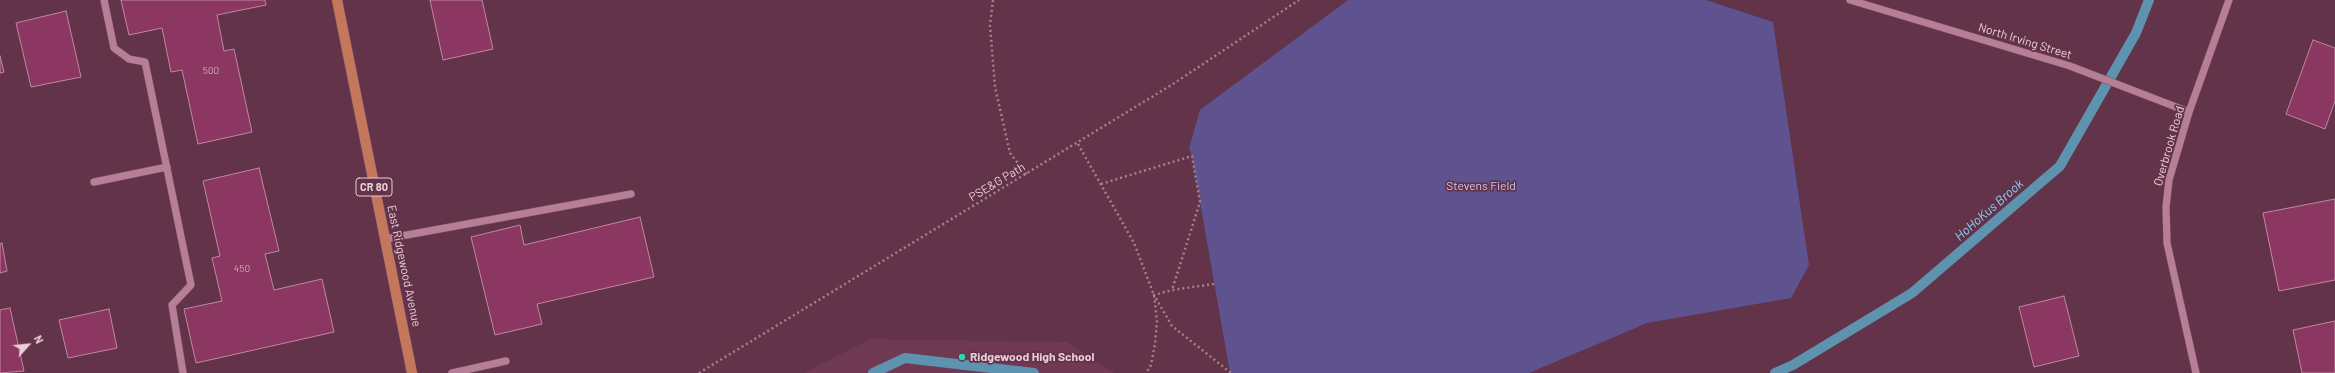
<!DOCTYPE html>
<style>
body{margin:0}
#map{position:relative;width:2335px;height:373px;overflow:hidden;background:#623349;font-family:Barlow,sans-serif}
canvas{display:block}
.north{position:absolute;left:8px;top:325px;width:40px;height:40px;-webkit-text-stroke:3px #623349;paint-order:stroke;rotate:63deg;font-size:11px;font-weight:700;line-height:16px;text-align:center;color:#ebcdd9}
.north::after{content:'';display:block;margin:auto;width:14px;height:18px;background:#ebcdd9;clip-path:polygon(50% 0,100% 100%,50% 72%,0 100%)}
</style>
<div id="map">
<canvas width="2335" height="373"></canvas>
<div class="north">N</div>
</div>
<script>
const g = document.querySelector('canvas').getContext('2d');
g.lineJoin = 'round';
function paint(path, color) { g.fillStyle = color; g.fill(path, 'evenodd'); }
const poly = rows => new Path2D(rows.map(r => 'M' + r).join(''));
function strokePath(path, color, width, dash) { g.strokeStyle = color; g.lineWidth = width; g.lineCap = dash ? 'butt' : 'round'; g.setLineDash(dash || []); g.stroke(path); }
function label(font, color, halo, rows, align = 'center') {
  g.font = font + ' Barlow,sans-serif'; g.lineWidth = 3.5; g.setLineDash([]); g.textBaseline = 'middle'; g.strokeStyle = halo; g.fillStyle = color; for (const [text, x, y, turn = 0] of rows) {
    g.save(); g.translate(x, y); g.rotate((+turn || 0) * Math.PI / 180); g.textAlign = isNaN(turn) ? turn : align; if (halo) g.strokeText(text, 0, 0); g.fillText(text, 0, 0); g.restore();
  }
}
paint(poly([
 [870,339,1067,342,1114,373,804,373]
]), '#703953');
paint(poly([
 [1348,0,1706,0,1773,22,1809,265,1791,298,1647,323,1529,373,1230,373,1192,156,1189,148,1200,110]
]), '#5f538f');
strokePath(poly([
 [873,373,905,358,1034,373],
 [1775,373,1793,365,1912,293,2060,166,2136,33,2149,0]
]), '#5e93b0', 10);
const building = poly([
 [121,0,265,0,266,5,217,15,224,51,234,49,252,132,198,144,182,70,171,72,162,28,129,35,121,0],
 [430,0,482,0,493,49,443,60,430,0],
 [66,11,81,77,31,87,16,23,66,11],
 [2313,40,2335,48,2335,101,2325,129,2286,114,2313,40],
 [0,56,4,72,0,73,0,56],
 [259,168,279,251,265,254,274,290,322,279,334,332,196,363,184,309,222,301,212,258,220,256,203,181,259,168],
 [2335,199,2335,280,2279,291,2263,213,2335,199],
 [640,217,654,277,537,304,542,324,495,335,471,237,520,225,524,245,640,217],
 [2,243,7,271,0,273,0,244,2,243],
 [2064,296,2079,356,2034,367,2019,307,2064,296],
 [10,308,24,371,0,373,0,310,10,308],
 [109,309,117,348,68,358,59,320,109,309],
 [2335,321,2335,373,2302,373,2293,330,2335,321]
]);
paint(building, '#8b3761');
strokePath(building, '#c088a0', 1);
const minor = poly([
 [104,0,114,48,129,59,145,62,191,285,172,305,183,373],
 [1850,0,2070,66,2189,112],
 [94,182,167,167],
 [385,239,631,194],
 [452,373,506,361],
 [2196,373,2167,243,2166,207,2169,180,2189,112,2229,0]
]);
const major = poly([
 [337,0,412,373]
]);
strokePath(minor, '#7a5365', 8);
strokePath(major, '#7a5365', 11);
strokePath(poly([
 [993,0,990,25,995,87,1010,153,1027,175],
 [1078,144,1134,243,1154,295,1157,321,1155,344,1151,365,1146,373],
 [1101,184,1192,156,1200,202,1172,290],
 [1214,284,1172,290,1154,295,1172,326,1231,373],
 [699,373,1173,84,1299,0]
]), '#a67f91', 2.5, [2, 3]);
strokePath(minor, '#b67f97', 7);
strokePath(major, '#c4775b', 10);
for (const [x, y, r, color] of [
 [962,357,4,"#2ad5ac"]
]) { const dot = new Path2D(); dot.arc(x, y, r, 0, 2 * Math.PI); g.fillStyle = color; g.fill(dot); strokePath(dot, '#623349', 1.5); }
label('10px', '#d3a8bb', null, [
 ["500",211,71],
 ["450",242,269]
]);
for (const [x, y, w] of [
 [374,187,36]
]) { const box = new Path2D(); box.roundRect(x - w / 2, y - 9, w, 18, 3); g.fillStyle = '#623349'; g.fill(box); strokePath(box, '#ebcdd9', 1); }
label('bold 11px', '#ebcdd9', null, [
 ["CR 80",374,187]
]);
label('12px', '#ebcdd9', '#623349', [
 ["North Irving Street",2025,41,17],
 ["Overbrook Road",2169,146,-74],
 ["PSE&G Path",997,182,-31],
 ["East Ridgewood Avenue",404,266,78]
]);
label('12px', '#cdc6f2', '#623349', [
 ["Stevens Field",1481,186]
]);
label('bold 12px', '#ebcdd9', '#623349', [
 ["Ridgewood High School",970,357]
], 'left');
label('italic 13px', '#88d4fa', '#623349', [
 ["HoHoKus Brook",1989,210,-41]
]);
</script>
